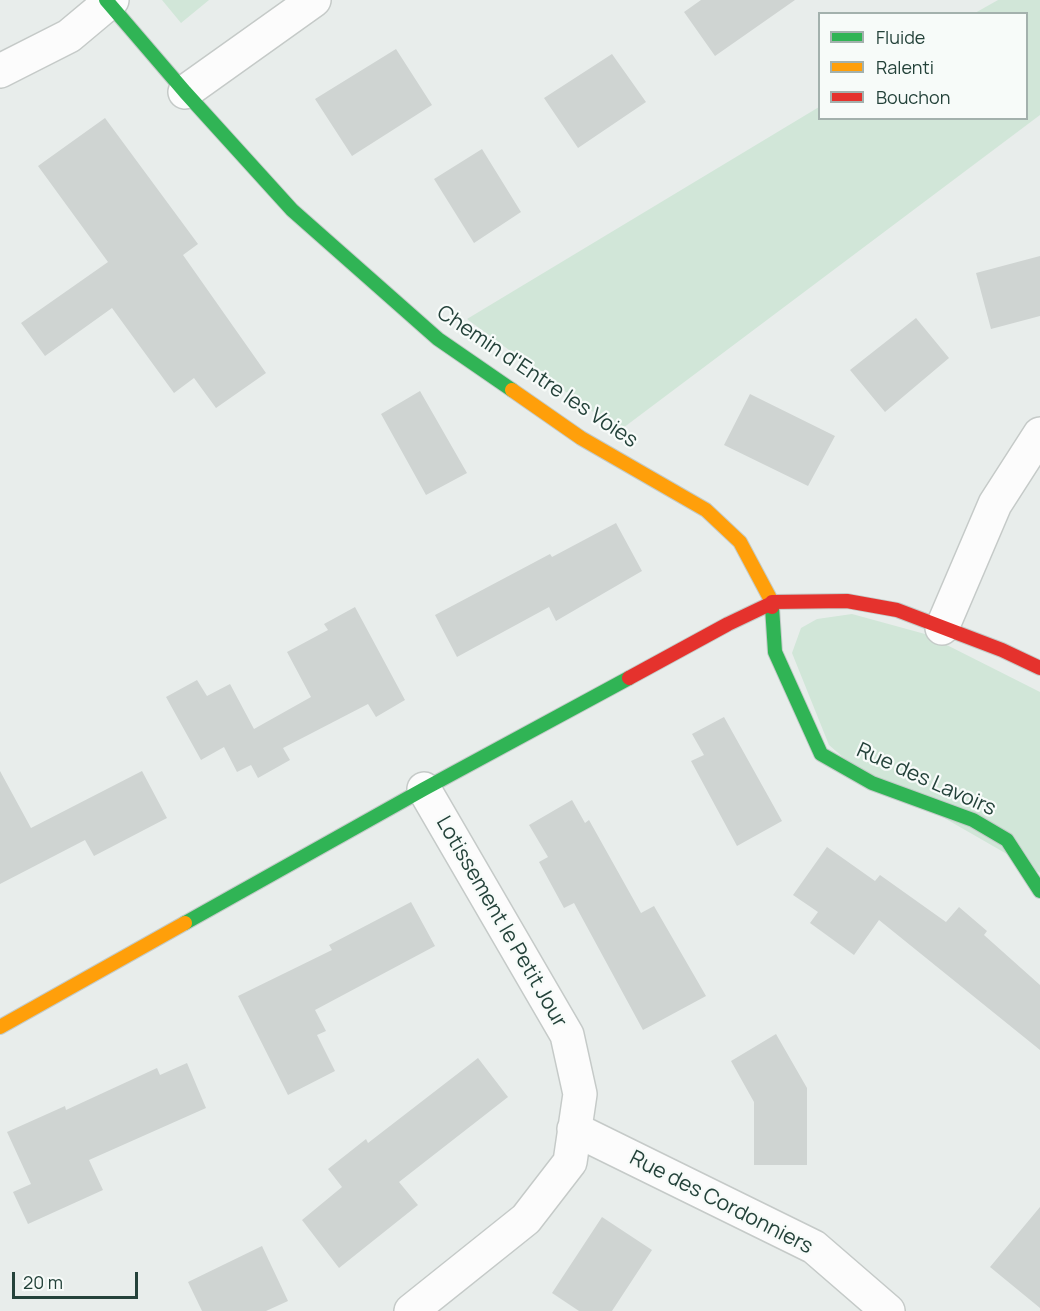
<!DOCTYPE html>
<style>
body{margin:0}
#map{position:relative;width:1040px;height:1311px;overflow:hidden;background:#e8edeb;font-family:Manrope,sans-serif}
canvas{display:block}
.legend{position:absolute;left:818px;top:12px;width:210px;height:108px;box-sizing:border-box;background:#f7fbf9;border:2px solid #a3b1ad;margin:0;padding:8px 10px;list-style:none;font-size:18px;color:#24423a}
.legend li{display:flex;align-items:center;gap:12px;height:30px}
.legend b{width:30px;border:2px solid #a3b1ad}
.scale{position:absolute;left:12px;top:1272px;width:126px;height:27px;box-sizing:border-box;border:3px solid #24423a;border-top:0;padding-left:8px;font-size:18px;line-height:21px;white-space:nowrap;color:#24423a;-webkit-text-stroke:4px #f7fbf9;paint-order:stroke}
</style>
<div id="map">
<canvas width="1040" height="1311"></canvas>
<ul class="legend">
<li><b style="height:8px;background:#30b455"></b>Fluide</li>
<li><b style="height:8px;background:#ff9f0a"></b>Ralenti</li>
<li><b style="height:8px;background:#e5322d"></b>Bouchon</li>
</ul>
<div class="scale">20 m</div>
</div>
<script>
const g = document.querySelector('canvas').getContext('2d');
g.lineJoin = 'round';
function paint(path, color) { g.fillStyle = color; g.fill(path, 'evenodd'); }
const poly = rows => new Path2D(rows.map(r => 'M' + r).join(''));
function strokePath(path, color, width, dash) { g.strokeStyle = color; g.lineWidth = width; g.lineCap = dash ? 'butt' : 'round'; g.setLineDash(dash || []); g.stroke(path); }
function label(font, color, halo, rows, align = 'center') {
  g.font = font + ' Manrope,sans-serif'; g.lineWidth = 4.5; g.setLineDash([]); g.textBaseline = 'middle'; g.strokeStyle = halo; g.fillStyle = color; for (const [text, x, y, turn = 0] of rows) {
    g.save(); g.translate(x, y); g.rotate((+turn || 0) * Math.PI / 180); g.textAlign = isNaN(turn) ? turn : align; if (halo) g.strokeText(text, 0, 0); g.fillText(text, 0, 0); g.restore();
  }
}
paint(poly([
 [162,0,209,0,181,23],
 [998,0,1040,0,1040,115,619,431,467,319,819,107,820,118,1026,118,1026,14,975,13],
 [852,614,925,634,1040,692,1040,873,852,765,829,745,792,653,801,628,817,619]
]), '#d1e6d8');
paint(poly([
 [701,0,795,0,715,56,684,12],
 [396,49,432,105,352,156,315,99],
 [612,54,646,102,578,148,544,98],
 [105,118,198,244,183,255,266,373,216,408,194,378,174,393,112,308,45,356,21,323,108,262,38,166],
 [482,149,521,212,474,243,434,179],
 [1040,256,1040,316,991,329,976,273],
 [916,318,949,358,885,412,850,370],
 [420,391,467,473,426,495,381,414],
 [750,394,835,436,808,486,724,445],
 [616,523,642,571,556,621,549,607,457,657,435,615,550,554,552,557],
 [355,607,405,700,376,717,368,704,283,748,290,760,258,778,251,765,237,772,224,747,201,760,166,697,197,680,207,696,230,684,254,729,311,697,287,652,328,630,324,624],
 [724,717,782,821,737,846,691,761,704,755,692,734],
 [0,771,31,828,142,771,167,818,94,856,85,840,0,884],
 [572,800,585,823,589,820,641,913,654,906,706,996,643,1030,574,903,564,908,539,862,548,857,529,825],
 [827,847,875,881,880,875,946,922,959,907,987,931,984,935,1040,985,1040,1050,879,920,854,955,810,923,818,912,793,895],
 [411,902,435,946,315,1010,326,1031,317,1035,335,1071,288,1095,238,996,332,950,329,945],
 [776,1034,807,1088,807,1165,754,1165,754,1102,731,1061],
 [478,1058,508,1097,399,1182,418,1205,339,1268,302,1220,342,1187,328,1169,366,1139,368,1143],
 [187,1063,206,1108,89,1160,103,1190,28,1224,13,1192,31,1184,7,1132,65,1106,66,1110,157,1068,160,1075],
 [1040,1207,1040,1308,990,1267],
 [602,1217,652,1250,612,1311,579,1311,552,1293],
 [262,1246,288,1301,266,1311,202,1311,188,1282]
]), '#cfd4d2');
const street = poly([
 [0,71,69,36,112,0],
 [185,92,314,0],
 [942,628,995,504,1040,434],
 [574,1129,814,1247,888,1311],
 [411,1311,526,1219,570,1162,580,1094,567,1035,424,789]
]);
const fast = poly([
 [106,0,185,92,292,210,438,339,512,390],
 [772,607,775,652,821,754,872,783,973,820,1007,840,1040,891],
 [185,923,424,789,629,678]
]);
const slow = poly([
 [512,390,581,438,706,510,740,542,772,602],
 [0,1027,185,923]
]);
const jam = poly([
 [772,602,847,601,897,610,1002,650,1040,668],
 [629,678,728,624,772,603,772,607]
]);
strokePath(street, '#c5cac8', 36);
strokePath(fast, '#c3cbc8', 16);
strokePath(slow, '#c3cbc8', 16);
strokePath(jam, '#c3cbc8', 16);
strokePath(street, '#fcfcfc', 33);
strokePath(fast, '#30b455', 14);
strokePath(slow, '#ff9f0a', 14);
strokePath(jam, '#e5322d', 14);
label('21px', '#24423a', '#f7fbf9', [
 ["Chemin d'Entre les Voies",537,377,34],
 ["Rue des Lavoirs",926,780,24],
 ["Lotissement le Petit Jour",501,922,60],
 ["Rue des Cordonniers",721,1203,27]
]);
</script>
